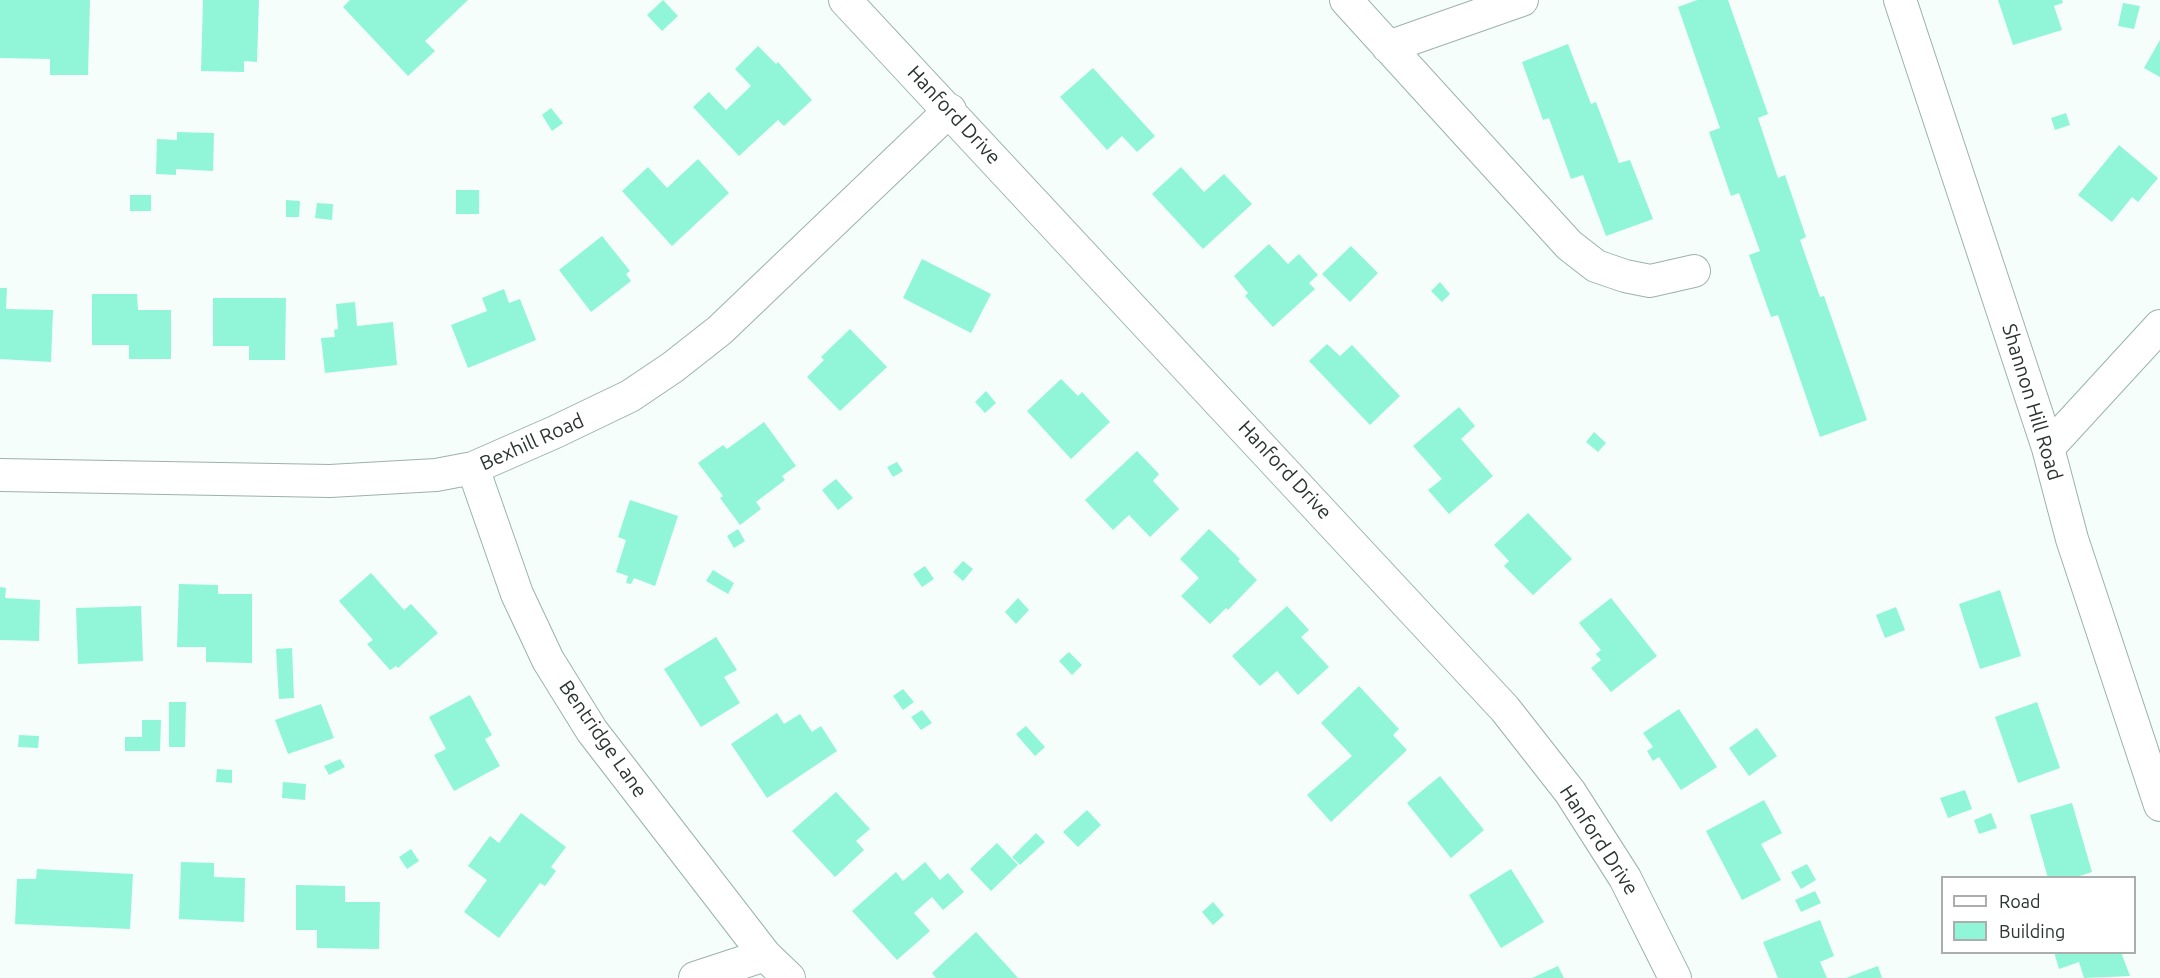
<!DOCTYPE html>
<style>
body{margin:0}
#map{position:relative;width:2160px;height:978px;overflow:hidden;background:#f5fefb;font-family:Ubuntu,sans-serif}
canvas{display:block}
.legend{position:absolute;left:1941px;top:876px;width:195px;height:78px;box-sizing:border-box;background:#fff;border:2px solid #aaaead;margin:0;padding:8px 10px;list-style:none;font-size:18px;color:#2b3431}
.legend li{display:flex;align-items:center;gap:12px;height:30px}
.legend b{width:30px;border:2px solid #aaaead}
</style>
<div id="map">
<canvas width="2160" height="978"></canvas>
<ul class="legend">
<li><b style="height:8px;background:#fff"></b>Road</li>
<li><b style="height:16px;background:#91f6d7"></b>Building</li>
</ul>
</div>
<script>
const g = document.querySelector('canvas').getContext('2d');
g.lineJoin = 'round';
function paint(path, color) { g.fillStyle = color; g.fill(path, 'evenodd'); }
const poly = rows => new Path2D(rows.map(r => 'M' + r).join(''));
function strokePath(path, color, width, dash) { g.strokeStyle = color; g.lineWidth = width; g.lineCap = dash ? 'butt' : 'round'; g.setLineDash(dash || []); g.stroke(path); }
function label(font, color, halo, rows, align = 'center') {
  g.font = font + ' Ubuntu,sans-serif'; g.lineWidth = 5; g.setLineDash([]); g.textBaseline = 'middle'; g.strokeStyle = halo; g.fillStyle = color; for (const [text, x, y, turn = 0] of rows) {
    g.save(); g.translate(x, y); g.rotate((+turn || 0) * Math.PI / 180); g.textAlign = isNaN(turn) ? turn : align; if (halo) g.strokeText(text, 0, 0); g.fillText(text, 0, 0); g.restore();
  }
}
paint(poly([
 [0,0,90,0,88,75,50,75,50,59,0,58],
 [203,0,259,0,257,62,244,61,244,72,201,71],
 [350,0,468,0,425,41,435,51,408,76,343,7],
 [663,0,678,16,662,31,647,15],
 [1697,0,1728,0,1768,114,1758,118,1778,178,1785,175,1806,237,1800,240,1820,297,1824,296,1867,420,1820,437,1778,315,1771,317,1749,255,1760,251,1739,193,1731,196,1709,132,1720,128,1678,7],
 [1998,0,2062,0,2063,3,2054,6,2062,30,2013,45],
 [2123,3,2140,6,2134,29,2118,26],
 [2160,40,2160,77,2144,68],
 [1568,44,1591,104,1596,102,1619,163,1630,160,1653,219,1606,236,1583,175,1571,179,1549,118,1543,120,1522,62],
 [758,46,776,64,778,62,812,100,784,126,778,120,739,156,693,107,709,92,726,110,751,86,735,69],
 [1093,68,1155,136,1137,152,1122,136,1107,150,1060,97],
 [551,108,563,123,552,131,542,115],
 [2066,113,2070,125,2055,130,2051,118],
 [177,132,214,133,213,171,176,169,176,175,156,174,157,139,177,140],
 [2119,145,2158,178,2138,202,2132,197,2112,222,2078,195],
 [698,159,729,193,672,246,622,191,648,167,667,188],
 [1181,167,1204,192,1224,174,1252,204,1203,249,1152,194],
 [456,190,479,190,479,214,456,214],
 [130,195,151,195,151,211,130,211],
 [286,200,300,201,299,217,286,217],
 [317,203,333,204,332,220,315,218],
 [602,236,630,271,626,274,631,281,591,312,559,270],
 [1269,244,1288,264,1299,254,1318,275,1309,283,1315,289,1273,327,1245,296,1248,293,1234,276],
 [1351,246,1378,273,1350,302,1322,274],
 [922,259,991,294,971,333,903,298],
 [1440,282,1450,294,1442,302,1431,291],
 [0,288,7,288,6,309,53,310,51,362,0,359],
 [504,289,509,303,520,299,536,340,468,368,451,325,487,311,482,298],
 [92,294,137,294,138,310,171,310,171,359,129,359,129,345,92,345],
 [213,298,286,298,285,360,249,360,249,346,213,346],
 [355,302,357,326,393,322,397,365,325,373,321,338,335,337,334,330,338,329,336,304],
 [850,329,887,367,840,411,807,377,824,360,821,357],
 [1327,344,1340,356,1352,345,1400,396,1370,425,1309,361],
 [1061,379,1078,396,1082,392,1110,422,1071,459,1027,411],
 [986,391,996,403,985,413,975,402],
 [1459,407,1475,426,1461,439,1493,476,1449,514,1428,490,1442,479,1413,446],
 [764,422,796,466,782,476,785,480,756,502,761,509,740,525,720,498,723,496,698,463,723,445,727,449],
 [1594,432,1606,443,1598,452,1586,442],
 [1137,451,1159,474,1153,481,1179,509,1150,537,1129,515,1113,530,1085,500],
 [897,462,903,471,893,477,887,467],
 [836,479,853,498,838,510,822,490],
 [630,500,678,516,655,586,634,578,631,584,626,583,628,576,616,572,626,540,618,537],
 [1528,513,1572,559,1533,595,1504,566,1509,561,1494,545],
 [738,529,745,541,734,548,727,536],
 [1209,529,1240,559,1238,561,1257,580,1228,610,1226,608,1210,624,1181,596,1199,578,1180,559],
 [963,561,973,569,963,581,953,572],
 [925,566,934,579,922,587,913,574],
 [713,570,734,583,728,594,706,581],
 [371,573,404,610,411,604,438,633,398,668,396,666,390,670,367,644,373,640,339,601],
 [179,584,218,585,218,594,252,594,252,663,206,662,206,647,177,647],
 [0,587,6,588,5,598,40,600,39,641,0,640],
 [2000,590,2021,656,1980,669,1959,604],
 [1018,598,1029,610,1016,624,1005,612],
 [1611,598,1657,656,1611,692,1591,668,1601,660,1596,654,1601,650,1579,623],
 [141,606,143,661,78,664,76,608],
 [1287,606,1309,630,1301,637,1329,667,1298,695,1277,671,1260,686,1232,656],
 [1896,607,1905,630,1885,638,1876,615],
 [716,637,737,670,724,677,740,703,701,727,664,669],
 [292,648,294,698,279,699,276,649],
 [1069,652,1082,665,1072,675,1059,661],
 [1359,686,1399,729,1393,735,1407,750,1331,822,1307,795,1352,756,1321,723],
 [903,689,914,702,903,710,893,696],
 [470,695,492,735,485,739,500,766,454,791,434,755,446,749,429,717],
 [169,702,186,702,185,747,169,747],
 [2037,702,2060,768,2018,783,1995,717],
 [321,704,334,738,288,754,275,720],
 [1679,709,1717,767,1681,790,1659,757,1653,761,1647,751,1653,747,1643,733],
 [922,710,932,723,921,730,911,717],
 [777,713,784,724,800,714,812,732,821,726,837,751,767,798,731,744],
 [142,720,161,720,160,751,125,751,125,737,142,737],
 [1026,726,1045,747,1035,756,1016,734],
 [1757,728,1777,756,1749,776,1729,748],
 [19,735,39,736,38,748,18,747],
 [340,759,345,767,329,775,324,766],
 [217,769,232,770,232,783,216,782],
 [1440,776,1484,830,1451,858,1407,803],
 [283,782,306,784,305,800,282,798],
 [1965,790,1972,809,1948,818,1940,798],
 [836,792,870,829,856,841,864,850,835,877,792,831],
 [1764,800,1782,833,1761,844,1781,880,1742,900,1706,831],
 [2072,803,2092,872,2073,878,2048,878,2030,815],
 [1087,810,1101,825,1078,847,1063,832],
 [521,813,566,847,551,867,556,871,545,886,540,883,499,938,464,912,487,880,468,866,490,836,499,843],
 [1991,813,1997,828,1979,834,1974,820],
 [1036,833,1045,842,1020,865,1012,857],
 [997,843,1018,865,991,891,970,869],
 [411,849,419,861,407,869,399,857],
 [181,862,214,863,214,877,245,878,244,922,179,919],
 [925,862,940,880,948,873,964,892,943,910,932,897,914,913,930,931,897,960,852,911,896,872,903,881],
 [1807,864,1816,880,1801,889,1791,872],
 [37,869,133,874,130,929,15,924,17,879,36,879],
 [1511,869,1544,922,1501,948,1469,895],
 [296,885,345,886,345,902,380,902,379,949,317,948,317,930,296,930],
 [1815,891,1821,903,1801,912,1795,900],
 [1213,902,1224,915,1213,925,1202,912],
 [1820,920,1834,956,1820,962,1827,978,1778,978,1763,942],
 [976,932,1010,969,1018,978,936,978,932,973],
 [2054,952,2121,952,2130,976,2084,978,2079,962,2059,969],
 [1558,966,1564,978,1532,978],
 [1878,966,1882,978,1846,978]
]), '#91f6d7');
const minor = poly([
 [845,0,1505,709,1570,792,1625,878,1675,978],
 [1346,0,1569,245,1596,266,1625,276,1650,281,1694,271],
 [1900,0,2048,448,2072,539,2160,805],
 [1388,47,1522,0],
 [2048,448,2160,326],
 [473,468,517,594,548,660,592,731,765,955,789,978],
 [0,475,330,481,436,475,473,468,555,432,630,396,673,367,720,330,950,110],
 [695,978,765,955]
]);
strokePath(minor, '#9bb2aa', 34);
strokePath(minor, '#fff', 32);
label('20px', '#2b3431', '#fff', [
 ["Hanford Drive",954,115,47],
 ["Shannon Hill Road",2032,402,73],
 ["Bexhill Road",532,442,-24],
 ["Hanford Drive",1285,470,47],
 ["Bentridge Lane",603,739,55],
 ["Hanford Drive",1599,840,57]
]);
</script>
